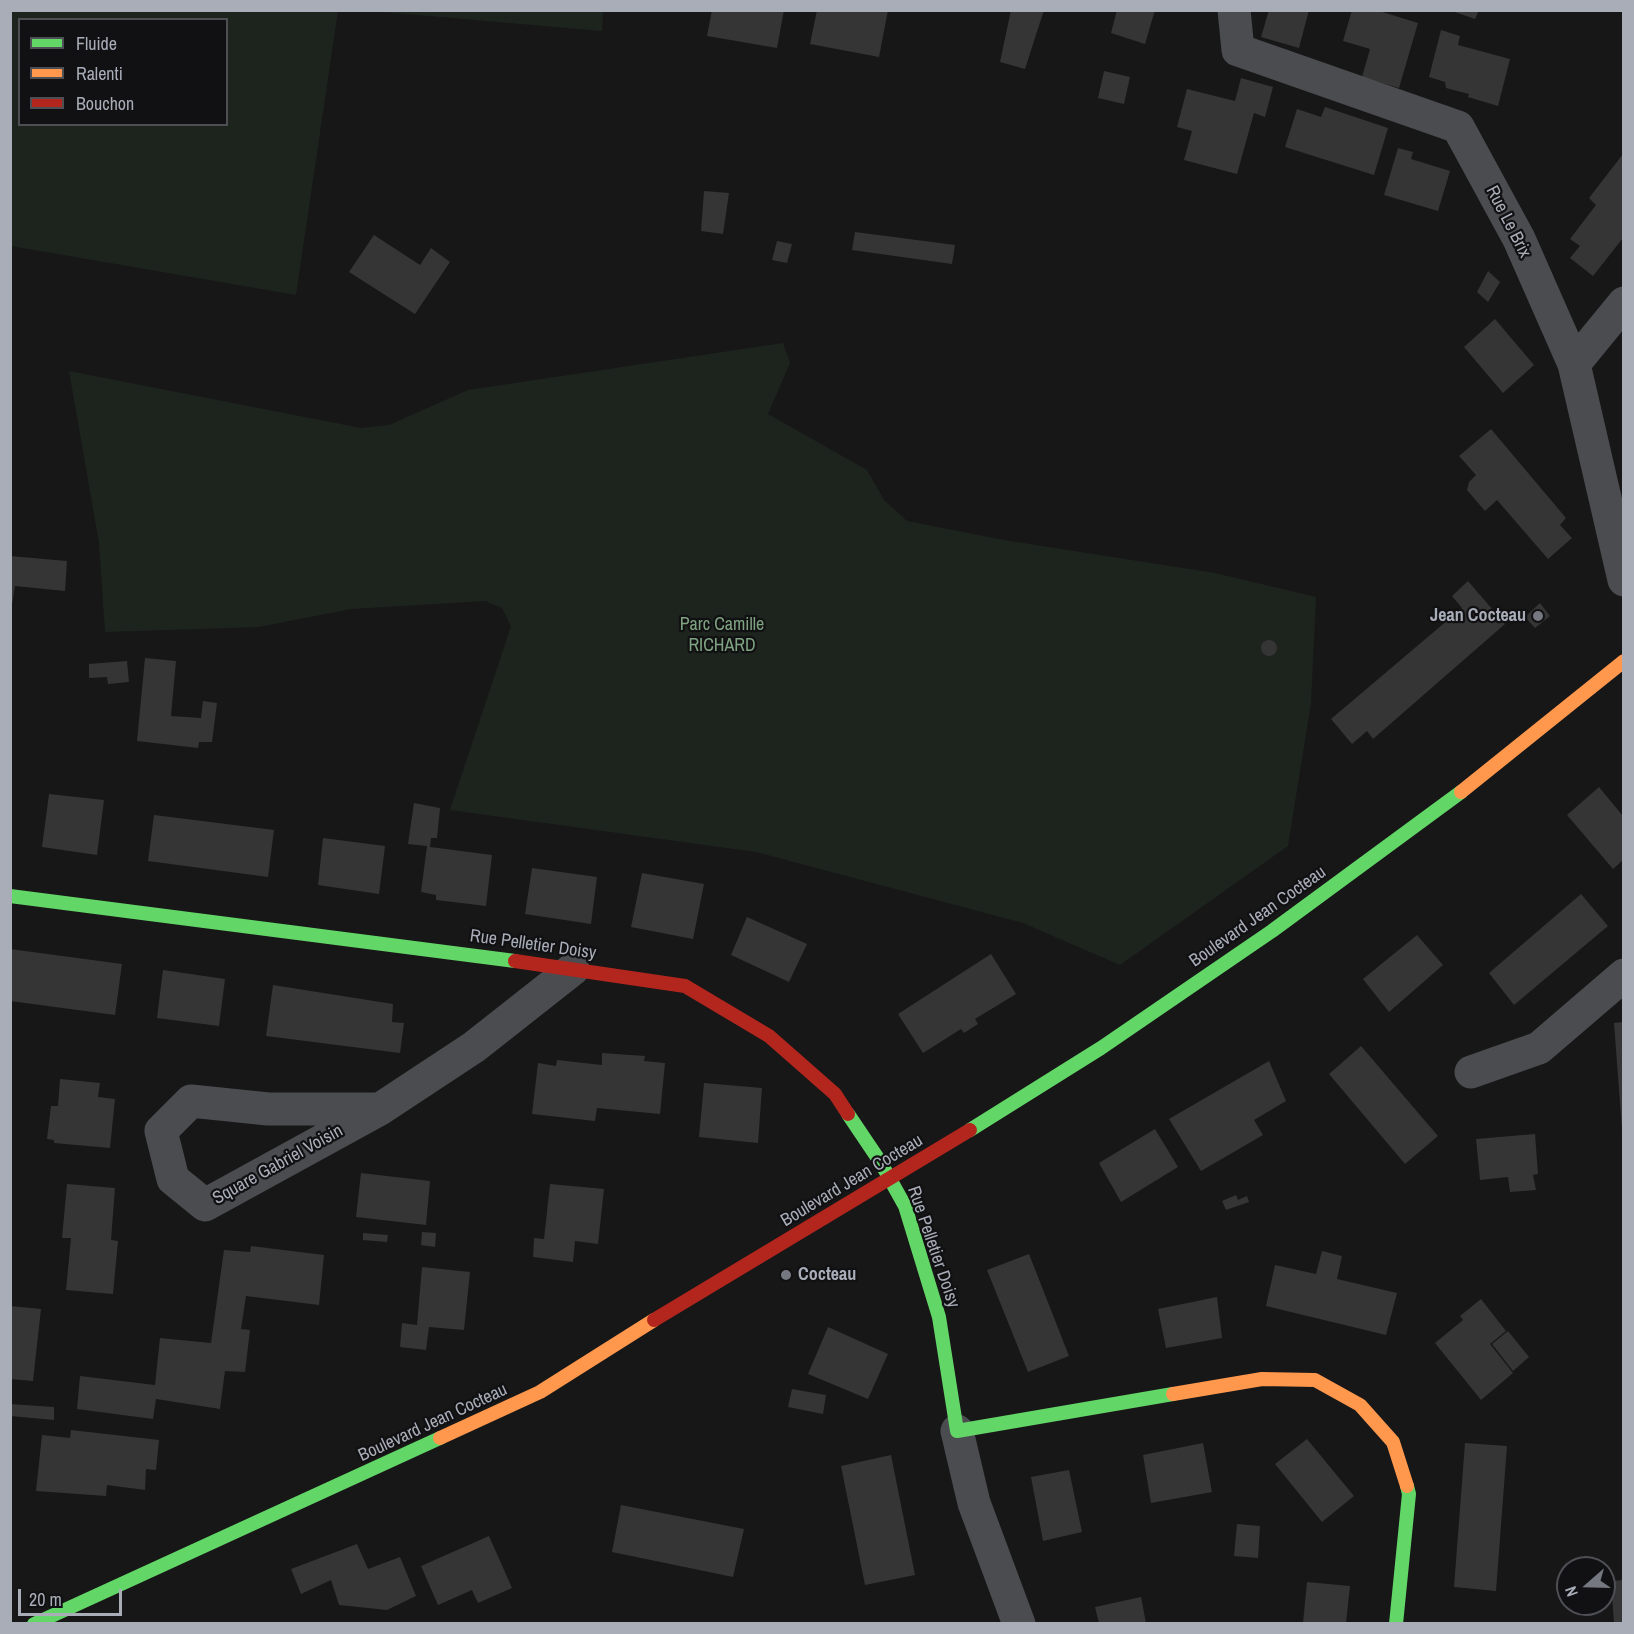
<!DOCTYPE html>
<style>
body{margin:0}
#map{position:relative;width:1634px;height:1634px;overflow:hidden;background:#171717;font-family:"Archivo Narrow",sans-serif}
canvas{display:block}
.frame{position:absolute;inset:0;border:12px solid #a8adb8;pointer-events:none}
.legend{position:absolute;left:18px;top:18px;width:210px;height:108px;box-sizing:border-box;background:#111113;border:2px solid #4d4f55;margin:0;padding:8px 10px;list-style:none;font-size:18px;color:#a8adb8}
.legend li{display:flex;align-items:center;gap:12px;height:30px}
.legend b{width:30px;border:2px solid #4d4f55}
.north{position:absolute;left:1556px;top:1556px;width:60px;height:60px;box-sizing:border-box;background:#111113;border:2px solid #4d4f55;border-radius:50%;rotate:250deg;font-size:16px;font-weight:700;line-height:24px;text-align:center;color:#a8adb8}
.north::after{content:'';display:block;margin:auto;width:21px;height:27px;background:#757880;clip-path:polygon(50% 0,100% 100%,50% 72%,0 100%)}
.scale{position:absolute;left:18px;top:1589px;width:104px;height:27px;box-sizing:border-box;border:3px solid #a8adb8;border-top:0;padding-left:8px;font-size:18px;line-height:21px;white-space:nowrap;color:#a8adb8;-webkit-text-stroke:4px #111113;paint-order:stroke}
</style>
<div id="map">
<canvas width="1634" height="1634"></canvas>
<div class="frame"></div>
<ul class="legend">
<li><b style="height:8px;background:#63d668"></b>Fluide</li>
<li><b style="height:8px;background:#ff974d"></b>Ralenti</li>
<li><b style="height:8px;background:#b3261e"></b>Bouchon</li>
</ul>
<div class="north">N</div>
<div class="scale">20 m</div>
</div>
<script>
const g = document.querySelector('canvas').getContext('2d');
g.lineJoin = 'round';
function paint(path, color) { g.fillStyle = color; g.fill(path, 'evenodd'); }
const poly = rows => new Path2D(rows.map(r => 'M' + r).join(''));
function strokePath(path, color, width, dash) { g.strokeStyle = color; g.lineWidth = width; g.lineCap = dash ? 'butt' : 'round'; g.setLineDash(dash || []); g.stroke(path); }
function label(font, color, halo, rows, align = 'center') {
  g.font = font + ' "Archivo Narrow",sans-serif'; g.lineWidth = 4.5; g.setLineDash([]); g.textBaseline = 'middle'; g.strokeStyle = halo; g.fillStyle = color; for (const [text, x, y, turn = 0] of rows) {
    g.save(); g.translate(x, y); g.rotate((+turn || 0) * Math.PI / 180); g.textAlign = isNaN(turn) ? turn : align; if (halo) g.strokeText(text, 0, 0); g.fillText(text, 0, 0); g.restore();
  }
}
paint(poly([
 [10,11,338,11,296,295,11,246],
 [20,20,226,20,226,124,20,124],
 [372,11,603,11,602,31],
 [783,343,790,363,768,414,867,470,884,500,907,521,1004,540,1215,573,1316,597,1311,703,1288,846,1120,965,1023,923,756,852,450,810,511,626,502,608,485,601,351,609,259,627,105,632,99,543,69,371,361,428,389,425,468,390]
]), '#1d241e');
paint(poly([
 [712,10,784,10,777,48,707,36],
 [817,10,888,10,879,57,810,44],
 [1011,10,1044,10,1025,69,1000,62],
 [1117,10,1155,10,1145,44,1111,33],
 [1269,10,1309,10,1299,48,1261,37],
 [1352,10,1376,10,1418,23,1399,88,1362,77,1370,49,1343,41],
 [1449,10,1479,10,1475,19],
 [1441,30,1460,36,1458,45,1510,59,1498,106,1468,97,1469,94,1446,88,1445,82,1429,77],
 [1104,71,1130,77,1124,104,1098,98],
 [1241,78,1273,87,1265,117,1254,113,1237,174,1184,160,1192,131,1177,127,1187,89,1235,101],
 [1325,107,1388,128,1374,175,1285,147,1297,109,1321,117],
 [1398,148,1413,152,1411,159,1450,171,1438,211,1384,195],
 [1623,154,1623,238,1593,276,1570,258,1580,246,1570,239,1596,205,1589,198],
 [704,191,729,193,723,234,701,231],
 [855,232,955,245,952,264,852,250],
 [374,235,420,265,431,248,450,262,415,314,349,272],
 [777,241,792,244,787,263,772,260],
 [1488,271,1500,282,1488,302,1477,292],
 [1495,319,1534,365,1503,393,1464,347],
 [1491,429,1566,518,1560,525,1572,538,1548,559,1497,500,1485,511,1467,490,1469,482,1476,475,1459,456],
 [10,556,67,561,65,591,15,586,10,617],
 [1468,581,1505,624,1373,739,1367,731,1352,744,1331,719,1462,608,1452,596],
 [1540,603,1550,616,1535,628,1525,617],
 '1261 648a8 8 0 1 1 16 0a8 8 0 1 1-16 0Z',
 [145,658,176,661,171,716,201,718,203,701,217,703,212,742,199,742,198,748,137,741],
 [127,661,129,682,108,684,107,677,89,678,89,664],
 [1599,787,1623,816,1623,860,1613,869,1567,815],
 [49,794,104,800,97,855,42,847],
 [414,803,440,808,437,838,431,838,430,847,492,855,486,906,436,900,436,895,421,892,427,846,408,844],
 [154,815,274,830,268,877,148,861],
 [323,838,385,846,379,894,318,885],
 [532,868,597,877,591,924,525,914],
 [642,873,704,884,693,939,631,927],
 [1581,894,1608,926,1514,1005,1489,973],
 [747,917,807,944,789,982,731,955],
 [1417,935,1443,965,1389,1012,1363,979],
 [10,949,122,964,115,1015,10,1001],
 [991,954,1016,994,975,1019,978,1024,964,1033,961,1029,923,1053,898,1014],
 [163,970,225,979,219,1026,157,1018],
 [273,985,393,1004,392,1022,404,1023,400,1053,266,1036],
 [1623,1022,1623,1128,1622,1129,1614,1023],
 [1361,1046,1438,1136,1405,1164,1329,1074],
 [602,1053,645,1056,644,1061,665,1063,660,1114,597,1108,595,1121,532,1114,538,1063,556,1066,557,1060,602,1065],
 [1269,1061,1286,1101,1254,1120,1263,1135,1201,1171,1169,1119],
 [60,1079,100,1083,98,1097,115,1099,110,1148,54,1143,54,1140,47,1139,51,1106,58,1106],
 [704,1083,762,1088,758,1143,699,1137],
 [1155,1129,1178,1167,1121,1202,1099,1163],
 [1535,1134,1538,1174,1533,1175,1536,1190,1510,1192,1508,1177,1480,1180,1476,1139],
 [361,1173,430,1181,426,1225,356,1217],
 [67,1184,115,1188,111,1240,118,1241,113,1294,66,1290,71,1238,62,1238],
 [550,1184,604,1189,598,1244,575,1241,573,1262,533,1257,534,1238,544,1239],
 [1236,1195,1238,1200,1247,1196,1249,1202,1226,1210,1222,1201],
 [422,1232,436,1233,435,1247,421,1245],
 [363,1233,388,1235,387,1242,363,1240],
 [251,1246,324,1255,319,1305,246,1296,241,1329,250,1330,245,1372,225,1371,220,1409,156,1399,153,1419,77,1409,80,1376,155,1385,160,1338,211,1343,224,1250,250,1252],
 [1322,1251,1342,1256,1337,1279,1397,1293,1386,1335,1266,1306,1275,1265,1316,1274],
 [1029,1254,1069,1356,1028,1372,987,1270],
 [422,1267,470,1272,464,1330,429,1327,426,1350,400,1347,402,1323,417,1325],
 [1217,1297,1222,1338,1166,1348,1158,1309],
 [1481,1299,1506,1331,1490,1344,1513,1373,1481,1400,1435,1343,1463,1320,1460,1316],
 [10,1306,41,1309,33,1381,10,1379],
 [828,1327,888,1354,868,1399,808,1374],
 [1508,1331,1529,1357,1513,1371,1492,1344],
 [792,1389,826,1395,823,1414,788,1407],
 [10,1404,54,1407,54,1420,10,1416],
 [71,1430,159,1440,156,1470,146,1469,145,1490,107,1485,106,1496,36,1491,42,1435,70,1438],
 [1307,1439,1354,1496,1322,1522,1275,1464],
 [1203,1443,1212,1492,1151,1503,1143,1455],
 [1465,1443,1507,1446,1496,1591,1454,1587],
 [891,1455,915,1575,865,1585,841,1466],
 [1069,1470,1082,1532,1043,1541,1031,1477],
 [621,1505,744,1529,733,1577,612,1552],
 [1237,1524,1260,1526,1258,1558,1234,1556],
 [489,1536,512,1588,478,1603,472,1590,438,1605,421,1566],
 [357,1544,368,1569,400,1557,416,1596,387,1610,339,1605,331,1580,301,1594,291,1569],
 [1623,1580,1623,1623,1614,1623,1611,1581],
 [1307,1582,1350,1586,1346,1623,1303,1623],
 [1141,1597,1146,1623,1099,1623,1095,1607]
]), '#353536');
strokePath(poly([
 [1234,10,1238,50,1458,127,1519,239,1574,364,1624,580],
 [1574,364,1624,303],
 [1471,1072,1539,1048,1624,975],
 [380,1109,268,1109,191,1101,161,1131,173,1179,205,1205,380,1109,474,1047,573,969],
 [957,1431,974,1503,1019,1624]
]), '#4b4c50', 33);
strokePath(poly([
 [10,896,515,961],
 [848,1114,881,1163,905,1206,939,1317,957,1431,1173,1394],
 [970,1130,1101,1048,1272,931,1461,792],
 [34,1624,440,1438],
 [1396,1624,1409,1494,1407,1486]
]), '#63d668', 14);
strokePath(poly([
 [1461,792,1624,661],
 [1173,1394,1262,1379,1315,1380,1360,1405,1393,1442,1407,1486],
 [440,1438,540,1392,654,1320]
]), '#ff974d', 14);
strokePath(poly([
 [515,961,685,986,769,1036,835,1094,848,1114],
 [654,1320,970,1130]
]), '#b3261e', 14);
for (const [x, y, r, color] of [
 [1538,616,6,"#757880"],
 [786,1275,6,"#757880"]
]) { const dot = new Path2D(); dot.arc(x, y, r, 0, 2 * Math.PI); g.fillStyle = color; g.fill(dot); strokePath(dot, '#111113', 2); }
label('18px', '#a8adb8', '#111113', [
 ["Rue Le Brix",1508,222,63],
 ["Boulevard Jean Cocteau",1258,917,-35],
 ["Rue Pelletier Doisy",533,945,8],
 ["Square Gabriel Voisin",278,1165,-29],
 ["Boulevard Jean Cocteau",852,1181,-31],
 ["Rue Pelletier Doisy",933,1247,71],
 ["Boulevard Jean Cocteau",433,1423,-25]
]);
label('bold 18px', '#a8adb8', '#111113', [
 ["Jean Cocteau",1526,616],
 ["Cocteau",798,1275,"left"]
], 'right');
label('18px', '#7fa381', '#111113', [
 ["Parc Camille",722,625],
 ["RICHARD",722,646]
]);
</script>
